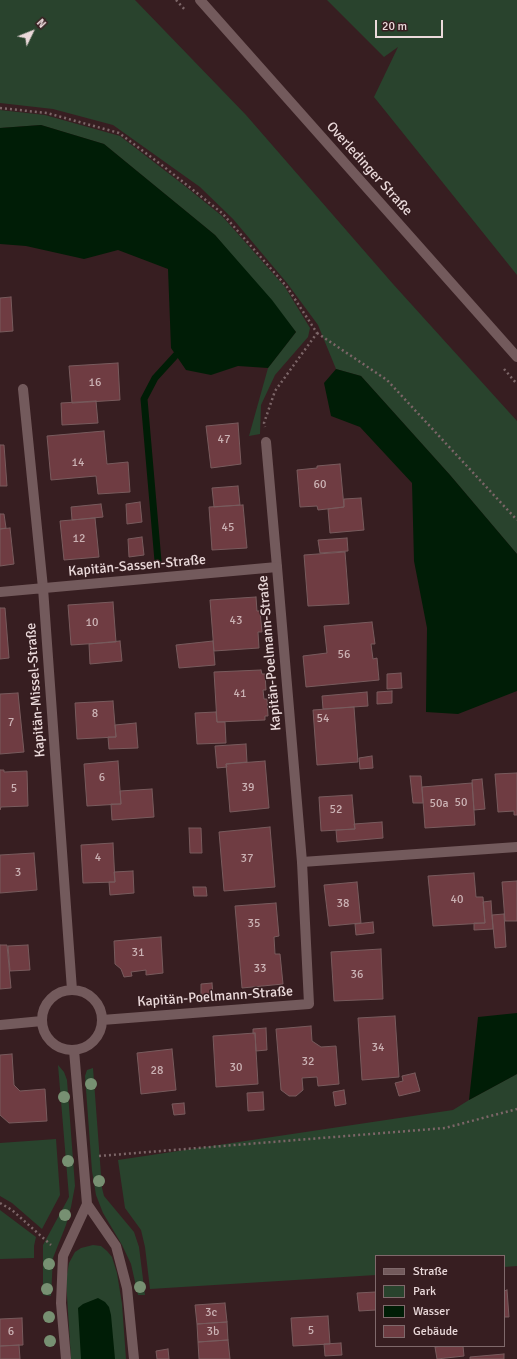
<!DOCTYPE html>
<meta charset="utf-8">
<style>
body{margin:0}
#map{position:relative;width:517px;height:1359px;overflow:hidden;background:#371e21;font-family:Signika,sans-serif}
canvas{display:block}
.legend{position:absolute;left:375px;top:1255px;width:130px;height:92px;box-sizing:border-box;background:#371e21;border:1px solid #7f696b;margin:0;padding:5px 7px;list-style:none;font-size:12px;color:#ead9da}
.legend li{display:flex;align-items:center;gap:8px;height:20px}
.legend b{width:20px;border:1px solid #7f696b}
.north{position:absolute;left:12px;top:12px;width:40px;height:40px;-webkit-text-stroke:3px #371e21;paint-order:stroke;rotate:47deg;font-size:11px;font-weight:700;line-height:16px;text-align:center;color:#ead9da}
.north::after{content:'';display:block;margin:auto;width:14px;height:18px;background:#ead9da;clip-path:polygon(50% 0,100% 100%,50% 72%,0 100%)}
.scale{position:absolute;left:375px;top:20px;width:68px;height:18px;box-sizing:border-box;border:2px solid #ead9da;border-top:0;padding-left:5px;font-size:12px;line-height:14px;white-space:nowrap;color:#ead9da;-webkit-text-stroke:3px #371e21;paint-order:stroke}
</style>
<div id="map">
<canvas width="517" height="1359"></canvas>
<ul class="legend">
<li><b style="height:5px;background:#735a5c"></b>Straße</li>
<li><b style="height:11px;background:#29432d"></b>Park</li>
<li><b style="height:11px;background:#001d06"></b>Wasser</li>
<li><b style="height:11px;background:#6f3c42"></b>Gebäude</li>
</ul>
<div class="north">N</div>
<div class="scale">20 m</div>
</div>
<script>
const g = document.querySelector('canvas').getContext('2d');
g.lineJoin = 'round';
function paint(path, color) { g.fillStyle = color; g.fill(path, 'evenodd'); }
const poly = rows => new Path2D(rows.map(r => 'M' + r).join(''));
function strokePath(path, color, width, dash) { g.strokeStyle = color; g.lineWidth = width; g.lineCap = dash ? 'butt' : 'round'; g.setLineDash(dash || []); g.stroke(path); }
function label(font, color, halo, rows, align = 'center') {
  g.font = font + ' Signika,sans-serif'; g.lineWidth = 3; g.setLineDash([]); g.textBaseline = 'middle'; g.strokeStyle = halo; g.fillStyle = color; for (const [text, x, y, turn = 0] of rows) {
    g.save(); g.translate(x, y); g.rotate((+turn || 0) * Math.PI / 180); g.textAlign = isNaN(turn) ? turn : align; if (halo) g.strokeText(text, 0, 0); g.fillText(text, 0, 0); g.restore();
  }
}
paint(poly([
 [0,0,135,0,246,115,393,284,517,421,517,554,450,475,361,376,336,369,318,325,287,283,233,219,200,187,113,125,53,109,0,103],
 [327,0,517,0,517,275,374,97,398,47,384,57],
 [0,110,45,115,120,136,185,186,222,216,285,287,310,328,308,337,275,375,261,405,260,434,249,436,268,368,296,332,215,235,104,144,41,125,0,128],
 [58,1065,64,1072,67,1080,75,1186,71,1207,66,1225,53,1258,51,1296,43,1295,43,1245,69,1197],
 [93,1068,102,1188,104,1196,134,1232,139,1247,145,1295,138,1295,131,1264,122,1245,103,1213,96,1195,92,1171,85,1076,87,1070],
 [517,1074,517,1266,504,1267,504,1256,376,1256,376,1275,150,1289,145,1247,141,1230,125,1208,118,1160,453,1110,469,1100],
 [56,1139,60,1195,42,1229,12,1203,0,1196,0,1143],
 [0,1210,36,1237,34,1246,34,1258,0,1259],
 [93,1245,101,1246,107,1251,112,1257,117,1273,122,1304,126,1359,71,1359,66,1280,69,1263,75,1252,81,1248]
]), '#29432d');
paint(poly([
 [41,125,104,144,215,235,272,300,296,332,268,368,238,366,211,375,186,370,171,348,168,269,118,250,84,259,26,246,0,244,0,128],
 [336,369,361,376,450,475,517,554,517,691,458,714,426,712,427,628,414,561,412,483,360,427,331,416,324,383],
 [517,1013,517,1074,469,1100,478,1017],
 [98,1298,105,1302,109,1307,111,1315,115,1359,81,1359,78,1308,83,1304]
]), '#001d06');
strokePath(poly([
 [158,561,144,399,155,378,176,355]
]), '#001d06', 7);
const building = poly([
 [11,297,13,331,0,332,0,298,11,297],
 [118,363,120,400,72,403,69,366,118,363],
 [96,401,98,423,62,425,61,403,96,401],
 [238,423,241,464,211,468,206,426,238,423],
 [104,431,107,464,128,462,130,492,98,494,96,476,51,480,47,436,104,431],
 [0,445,4,445,7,486,0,486,0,445],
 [340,464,344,507,318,510,317,506,300,507,297,470,317,468,317,466,340,464],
 [238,486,240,505,214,507,212,488,238,486],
 [361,498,364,530,330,533,328,509,344,507,344,499,361,498],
 [140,502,142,522,127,524,126,504,140,502],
 [101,504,103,517,72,520,71,507,101,504],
 [243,505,247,548,212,550,209,507,243,505],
 [0,514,4,514,6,528,0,529,0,514],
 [95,518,99,557,64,560,60,521,95,518],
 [10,528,14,564,0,566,0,529,10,528],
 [142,537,144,555,129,557,128,539,142,537],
 [347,538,348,551,320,553,318,540,347,538],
 [345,552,349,604,308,606,304,555,345,552],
 [256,597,257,611,260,611,262,632,258,632,259,648,214,651,210,600,256,597],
 [113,602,116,642,71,645,68,605,113,602],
 [0,608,5,608,9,658,0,659,0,608],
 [372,622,375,644,371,644,373,659,377,658,379,680,306,687,303,656,327,653,324,626,372,622],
 [120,641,122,661,90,664,89,644,120,641],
 [213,641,215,665,179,668,176,645,213,641],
 [261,670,262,674,265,674,266,690,263,690,264,699,267,699,268,716,265,716,265,720,217,722,214,672,261,670],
 [401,673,402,688,387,689,387,674,401,673],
 [392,691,392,703,377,704,377,692,392,691],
 [367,692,368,706,323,709,322,696,367,692],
 [18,693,24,752,0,754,0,694,18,693],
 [113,701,116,737,77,739,75,703,113,701],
 [354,707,358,762,317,765,313,710,354,707],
 [216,712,217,722,225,722,226,743,197,744,195,713,216,712],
 [136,723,138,748,109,749,108,737,116,737,115,725,136,723],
 [246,744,247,762,226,764,227,767,217,768,215,746,246,744],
 [372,756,373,768,360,769,359,758,372,756],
 [118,761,121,804,87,806,84,764,118,761],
 [265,761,269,808,230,812,226,764,265,761],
 [0,770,4,770,4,772,27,771,28,806,1,807,0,810,0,770],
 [517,773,517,815,514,815,514,811,498,812,495,774,517,773],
 [410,776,421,776,423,803,413,803,410,776],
 [482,779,485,809,474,810,472,780,482,779],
 [472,783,475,825,425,828,422,787,472,783],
 [152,789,154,817,112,820,111,804,121,804,120,791,152,789],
 [352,795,355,829,321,831,319,797,352,795],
 [382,822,383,838,337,842,336,830,355,829,354,824,382,822],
 [270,827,275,887,224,891,219,832,270,827],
 [189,828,201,828,202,853,190,853,189,828],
 [113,843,115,882,83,883,81,845,113,843],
 [34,853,37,890,0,893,0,855,34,853],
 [133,871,134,893,110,895,109,882,115,882,114,872,133,871],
 [474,873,476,897,483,897,485,923,433,926,428,876,474,873],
 [517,881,517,921,505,921,502,882,517,881],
 [357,882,361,923,329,926,324,885,357,882],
 [193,887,206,887,207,896,194,896,193,887],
 [491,901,493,929,474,930,474,923,485,923,483,902,491,901],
 [276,903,279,936,274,937,275,954,280,954,283,984,242,988,235,906,276,903],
 [504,914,506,947,495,948,492,915,504,914],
 [373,922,374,933,356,935,355,924,373,922],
 [161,937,163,973,146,975,146,970,131,972,132,976,124,977,121,969,115,964,114,941,161,937],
 [0,945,7,945,11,988,0,989,0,945],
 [28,945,30,970,10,971,8,946,28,945],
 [381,949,383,999,334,1001,331,952,381,949],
 [212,983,213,995,201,995,201,984,212,983],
 [395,1016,399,1077,362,1080,358,1018,395,1016],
 [311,1026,312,1041,321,1047,336,1046,339,1084,318,1086,317,1077,302,1078,303,1090,296,1096,289,1096,281,1090,276,1029,311,1026],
 [266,1028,267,1050,256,1051,255,1033,253,1034,253,1029,266,1028],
 [255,1033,258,1084,216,1087,213,1036,255,1033],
 [172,1049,176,1090,141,1094,137,1053,172,1049],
 [12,1054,14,1085,20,1091,45,1089,47,1121,9,1123,0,1115,0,1055,12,1054],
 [415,1073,420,1091,399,1096,395,1083,403,1081,402,1076,415,1073],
 [344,1090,346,1104,335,1106,333,1092,344,1090],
 [263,1092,264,1110,248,1111,247,1093,263,1092],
 [184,1103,185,1114,174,1115,172,1104,184,1103],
 [507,1290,509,1317,504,1317,504,1291,507,1290],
 [376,1292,376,1310,359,1311,357,1293,376,1292],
 [225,1303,227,1322,197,1324,195,1305,225,1303],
 [328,1316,330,1344,293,1346,291,1318,328,1316],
 [22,1318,23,1345,0,1346,0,1319,22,1318],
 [227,1322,228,1340,198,1342,197,1324,227,1322],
 [228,1340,230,1359,199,1359,198,1342,228,1340],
 [341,1343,342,1355,325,1356,324,1344,341,1343],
 [19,1345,20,1359,0,1359,0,1346,19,1345],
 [443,1346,463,1346,464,1356,437,1359,435,1347,443,1346],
 [168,1349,169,1359,157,1359,156,1351,168,1349],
 [504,1354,504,1359,470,1359,470,1357,504,1354]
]);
paint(building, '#6f3c42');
strokePath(building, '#785b5d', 1);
strokePath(poly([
 [176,0,186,11],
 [0,108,47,113,119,133,163,166,222,213,287,287,317,333,275,391,264,423,265,427],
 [317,333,387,380,517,520],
 [504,369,517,384],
 [99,1156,445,1128,517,1109],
 [0,1203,12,1210,51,1245]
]), '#7c6668', 2.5, [2, 3]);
strokePath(poly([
 [23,389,43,588],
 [266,442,277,567],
 [302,862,517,847]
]), '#735a5c', 10);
strokePath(poly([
 [43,588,72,990],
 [0,592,277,567,302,862,309,1004,102,1020],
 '42 1020a30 30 0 1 1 60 0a30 30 0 1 1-60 0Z',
 [0,1025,42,1021],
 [87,1204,116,1246,127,1288,134,1359],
 [66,1359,61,1303,63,1256,87,1204,74,1050]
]), '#735a5c', 10);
strokePath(poly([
 [200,0,517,357]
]), '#735a5c', 10);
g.fillStyle = '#779072';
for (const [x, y] of [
 [91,1084],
 [64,1097],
 [68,1161],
 [99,1181],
 [65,1215],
 [49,1264],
 [140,1287],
 [47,1289],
 [49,1317],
 [50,1341]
]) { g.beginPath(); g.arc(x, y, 6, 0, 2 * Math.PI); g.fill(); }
label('12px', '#cbb2b4', null, [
 ["16",95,383],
 ["47",224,440],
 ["14",78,463],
 ["60",320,485],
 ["45",228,528],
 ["12",79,539],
 ["43",236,621],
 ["10",92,623],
 ["56",344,655],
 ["41",240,694],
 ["8",95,714],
 ["54",323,719],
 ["7",11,723],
 ["6",102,778],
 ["39",248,788],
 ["5",14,789],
 ["50",461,803],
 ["50a",439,804],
 ["52",336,810],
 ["4",98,858],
 ["37",247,859],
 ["3",18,873],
 ["40",457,900],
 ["38",343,904],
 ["35",254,924],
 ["31",138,953],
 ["33",260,969],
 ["36",357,975],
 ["34",378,1048],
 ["32",308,1062],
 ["30",236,1068],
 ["28",157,1071],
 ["3c",211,1313],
 ["5",311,1331],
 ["6",11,1332],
 ["3b",213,1332]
]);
label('14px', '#ead9da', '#371e21', [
 ["Overledinger Straße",369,169,48],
 ["Kapitän-Sassen-Straße",137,566,-5],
 ["Kapitän-Poelmann-Straße",270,653,-95],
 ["Kapitän-Missel-Straße",36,690,-94],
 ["Kapitän-Poelmann-Straße",215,997,-4]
]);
</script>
